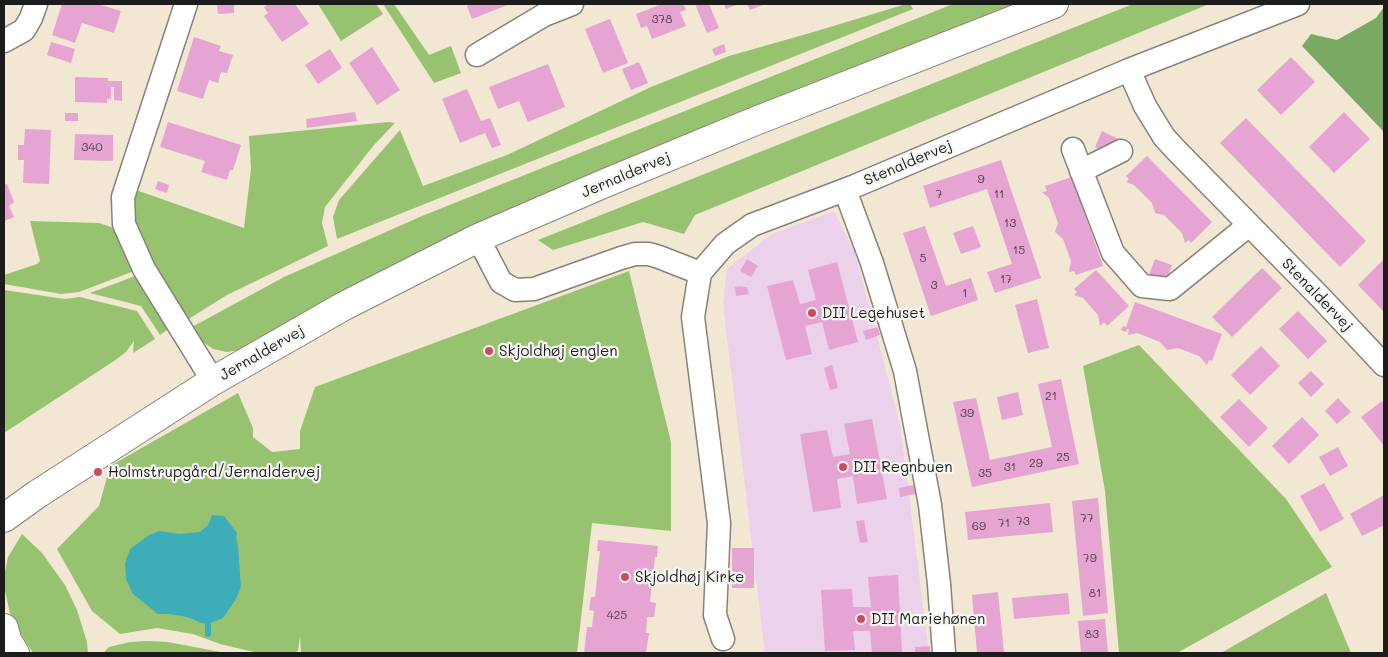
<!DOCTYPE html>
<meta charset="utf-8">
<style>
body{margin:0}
#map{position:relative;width:1388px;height:657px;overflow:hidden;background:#f2e7d3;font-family:Mali,sans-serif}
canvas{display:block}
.frame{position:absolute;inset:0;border:5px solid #1c1c1c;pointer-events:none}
</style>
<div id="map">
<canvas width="1388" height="657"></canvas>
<div class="frame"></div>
</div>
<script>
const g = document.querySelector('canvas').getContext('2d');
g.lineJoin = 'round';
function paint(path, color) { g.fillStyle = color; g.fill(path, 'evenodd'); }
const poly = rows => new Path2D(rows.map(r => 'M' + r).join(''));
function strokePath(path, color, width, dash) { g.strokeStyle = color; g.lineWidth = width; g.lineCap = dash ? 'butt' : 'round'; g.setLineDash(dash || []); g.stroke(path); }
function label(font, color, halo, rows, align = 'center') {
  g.font = font + ' Mali,sans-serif'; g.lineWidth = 4.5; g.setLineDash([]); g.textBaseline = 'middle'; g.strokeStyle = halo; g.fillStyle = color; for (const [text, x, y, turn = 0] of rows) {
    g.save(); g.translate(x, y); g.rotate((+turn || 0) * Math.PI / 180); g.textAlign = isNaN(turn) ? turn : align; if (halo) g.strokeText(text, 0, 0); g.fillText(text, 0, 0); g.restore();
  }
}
paint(poly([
 [834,211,855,253,900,424,929,653,765,653,723,304,727,269,772,234]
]), '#ebd1ec');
paint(poly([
 [318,4,376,4,383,14,341,41],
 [383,4,394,4,429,55,451,46,461,73,434,83],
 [906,4,910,4,913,9,337,239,333,217,339,200,400,130,423,186,507,155,651,87,729,56,810,33],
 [953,4,1018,4,241,350,227,352,213,349,200,340,192,327,284,277,422,216],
 [1133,4,1209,4,695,215,684,234,643,222,553,250,538,240],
 [388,122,395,123,374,145,325,207,322,223,328,246,227,295,187,320,146,254,134,224,132,204,136,190,244,228,251,169,249,136],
 [30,221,99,223,111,227,118,233,134,271,79,292,61,294,4,284,4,275,37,264,40,261],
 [629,271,671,442,671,531,592,523,577,653,301,653,300,636,298,651,293,653,258,653,220,644,193,634,157,628,120,634,92,611,57,549,99,506,110,466,238,393,253,428,253,437,272,452,300,449,300,431,315,387],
 [138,275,170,328,160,335,141,306,90,293],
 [4,290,65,299,80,297,137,311,155,339,133,353,134,341,126,352,114,361,4,433],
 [1139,345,1286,499,1332,567,1177,653,1119,653,1105,491,1083,366],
 [22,534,42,553,65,585,77,610,87,642,88,653,33,653,11,618,4,586,4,577,8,557],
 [1326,593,1351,653,1221,653],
 [147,641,168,642,226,653,103,653,109,647,130,642]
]), '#97c371');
paint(poly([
 [1384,7,1384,132,1302,46,1311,34,1337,40,1376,18]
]), '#79a963');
paint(poly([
 [212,515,224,516,237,533,236,538,238,546,241,587,236,599,223,618,208,624,202,623,187,617,170,614,158,614,133,594,126,579,125,563,130,549,149,535,159,531,179,534,200,532,208,525]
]), '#3eadba');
strokePath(poly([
 [208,624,208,634]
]), '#3eadba', 6);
paint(poly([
 [62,4,98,4,121,11,114,33,82,23,75,43,52,35],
 [217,4,234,4,234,13,218,14],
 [269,4,295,4,309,24,282,42,264,16,268,13,264,7],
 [469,4,510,4,472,19,467,6],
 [662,4,683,4,686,10,680,12,686,26,652,39,647,26,641,28,636,14],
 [695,4,709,4,719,28,707,33],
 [724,4,739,4,726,9],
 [747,4,765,4,750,10],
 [610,19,628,63,603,73,585,29],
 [194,37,221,46,219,51,233,55,227,73,221,72,218,83,209,80,203,99,177,91],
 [51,42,75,49,71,63,47,55],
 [724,44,726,52,715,56,712,49],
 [372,47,400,90,377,105,349,63],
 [330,49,342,68,318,84,305,65],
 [1291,57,1315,82,1281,115,1257,90],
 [639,62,648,83,631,90,622,69],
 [548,64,565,107,528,122,519,101,498,109,489,87],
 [75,77,108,78,108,81,122,81,122,101,114,100,114,87,111,87,111,99,107,99,107,103,75,102],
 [467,89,481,121,490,118,501,145,492,148,485,133,460,143,442,99],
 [355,112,357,121,307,128,306,119],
 [1344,112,1370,139,1334,173,1309,147],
 [65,113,78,113,78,121,65,121],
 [1246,118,1366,241,1340,267,1220,143],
 [168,122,241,145,233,170,230,170,227,180,201,172,205,161,160,147],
 [25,129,51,130,49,184,23,183,24,160,18,160,18,145,24,145],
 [1102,131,1118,139,1110,155,1095,147],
 [75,134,113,135,113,161,74,160],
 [1147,156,1212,222,1191,243,1189,240,1185,243,1182,233,1164,215,1155,213,1152,203,1134,185,1126,182,1129,179,1126,176],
 [1001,160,1041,278,995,293,987,272,1012,264,987,189,930,208,923,186],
 [1072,177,1103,266,1076,275,1074,271,1069,272,1071,261,1063,239,1055,232,1058,223,1049,198,1042,192,1047,191,1045,186],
 [158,181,169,185,167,193,155,189],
 [7,184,14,202,9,206,14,217,4,221,4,185],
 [925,226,946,286,971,278,978,300,931,316,903,233],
 [973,226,981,247,961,254,953,233],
 [747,259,758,266,751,277,740,271],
 [1155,259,1172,265,1166,282,1149,275],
 [1384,259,1384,312,1358,285],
 [837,262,858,342,829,350,822,322,805,326,812,354,786,360,767,286,793,280,800,304,816,300,808,270],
 [1262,268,1282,288,1232,337,1212,317],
 [1096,270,1129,306,1107,326,1104,322,1100,326,1098,315,1083,298,1074,295,1077,292,1074,289],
 [742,286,743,287,747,287,749,294,736,296,735,287],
 [1037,299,1049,348,1028,353,1015,305],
 [1135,302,1222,334,1212,361,1209,360,1207,365,1199,356,1178,348,1167,350,1160,342,1137,333,1128,335,1129,330,1127,329,1126,332,1121,330,1123,326,1126,327],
 [1298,311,1327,341,1308,359,1279,329],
 [878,327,880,335,866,340,863,331],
 [1261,346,1280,366,1250,395,1231,375],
 [832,365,838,388,830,390,824,368],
 [1311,371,1324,384,1311,397,1298,383],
 [1061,379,1079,464,972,487,953,402,976,398,990,460,1052,447,1038,384],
 [1018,392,1023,415,1002,420,997,397],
 [1338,398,1351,412,1337,424,1325,411],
 [1239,399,1268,428,1249,447,1220,417],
 [1382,401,1384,404,1384,446,1361,417],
 [1302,417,1319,435,1289,464,1272,446],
 [872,419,887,499,857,504,853,476,837,479,841,508,813,512,800,434,827,430,833,457,850,454,844,424],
 [1338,447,1348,466,1330,476,1319,457],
 [1324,483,1344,519,1320,532,1300,496],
 [914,485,915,494,900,497,899,488],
 [1384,495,1384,525,1362,536,1350,514],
 [1098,498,1108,613,1083,616,1072,501],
 [1050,503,1053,532,968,540,965,512],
 [864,520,868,542,860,543,856,521],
 [598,540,658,546,657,557,655,557,650,602,656,603,654,617,647,617,646,633,649,633,646,653,584,653,587,627,592,627,594,611,589,610,591,597,595,597,600,551,597,551],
 [732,548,754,548,754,588,732,588],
 [898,575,902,653,872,653,870,631,853,631,855,650,825,651,821,590,852,589,853,607,871,607,868,577],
 [998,592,1004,653,977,653,972,595],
 [1068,593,1070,614,1014,619,1012,598],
 [1105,619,1108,653,1081,653,1078,621],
 [930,646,930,653,915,653,915,647]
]), '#e6a4d3');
const minor = poly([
 [186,4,123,197,124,224,144,269,213,381],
 [4,41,24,30,31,18,36,4],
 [477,55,544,15,572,4],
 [1129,70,1145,106,1164,137,1175,149,1322,299,1384,365],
 [1073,149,1113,253,1142,286,1170,289,1249,225],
 [1081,171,1121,151],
 [845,190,872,263,905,371,930,505,939,584,944,653],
 [478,238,501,282,515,290,534,289,621,258,635,254,649,254,659,257,700,273],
 [723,639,715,615,719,523,693,317,700,273,725,244,752,225,855,186,1129,70,1298,4]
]);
const tertiary = poly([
 [4,518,36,495,213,381,344,306,478,238,603,184,753,122,1054,4],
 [4,628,7,640,15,653]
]);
strokePath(minor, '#878278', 25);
strokePath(tertiary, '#878278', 30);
strokePath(minor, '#fff', 22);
strokePath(tertiary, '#fff', 28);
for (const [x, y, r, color] of [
 [812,313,5,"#d1495b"],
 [489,351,5,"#d1495b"],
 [843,467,5,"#d1495b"],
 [98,472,5,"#d1495b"],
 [625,577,5,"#d1495b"],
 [861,619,5,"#d1495b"]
]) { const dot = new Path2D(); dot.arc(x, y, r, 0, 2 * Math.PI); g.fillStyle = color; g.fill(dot); strokePath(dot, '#f6f6f2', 2); }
label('12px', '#4e3e4a', null, [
 ["378",662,19],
 ["340",92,147],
 ["9",981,179],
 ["7",939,194],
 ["11",999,194],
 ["13",1010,223],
 ["15",1019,250],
 ["5",923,258],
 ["17",1006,279],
 ["3",934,285],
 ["1",965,293],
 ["21",1051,396],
 ["39",967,413],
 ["25",1063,457],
 ["29",1036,463],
 ["31",1010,467],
 ["35",985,473],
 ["77",1087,518],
 ["73",1023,521],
 ["71",1004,523],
 ["69",979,526],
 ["79",1090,558],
 ["81",1095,593],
 ["425",617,615],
 ["83",1092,634]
]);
label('15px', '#1c1c1c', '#f6f6f2', [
 ["Stenaldervej",908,163,-23],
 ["Jernaldervej",626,175,-23],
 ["Stenaldervej",1317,295,46],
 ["Jernaldervej",262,353,-30]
]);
label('15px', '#1c1c1c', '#f6f6f2', [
 ["DII Legehuset",822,313],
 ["Skjoldhøj englen",499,351],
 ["DII Regnbuen",853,467],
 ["Holmstrupgård/Jernaldervej",108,472],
 ["Skjoldhøj Kirke",635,577],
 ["DII Mariehønen",871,619]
], 'left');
</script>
